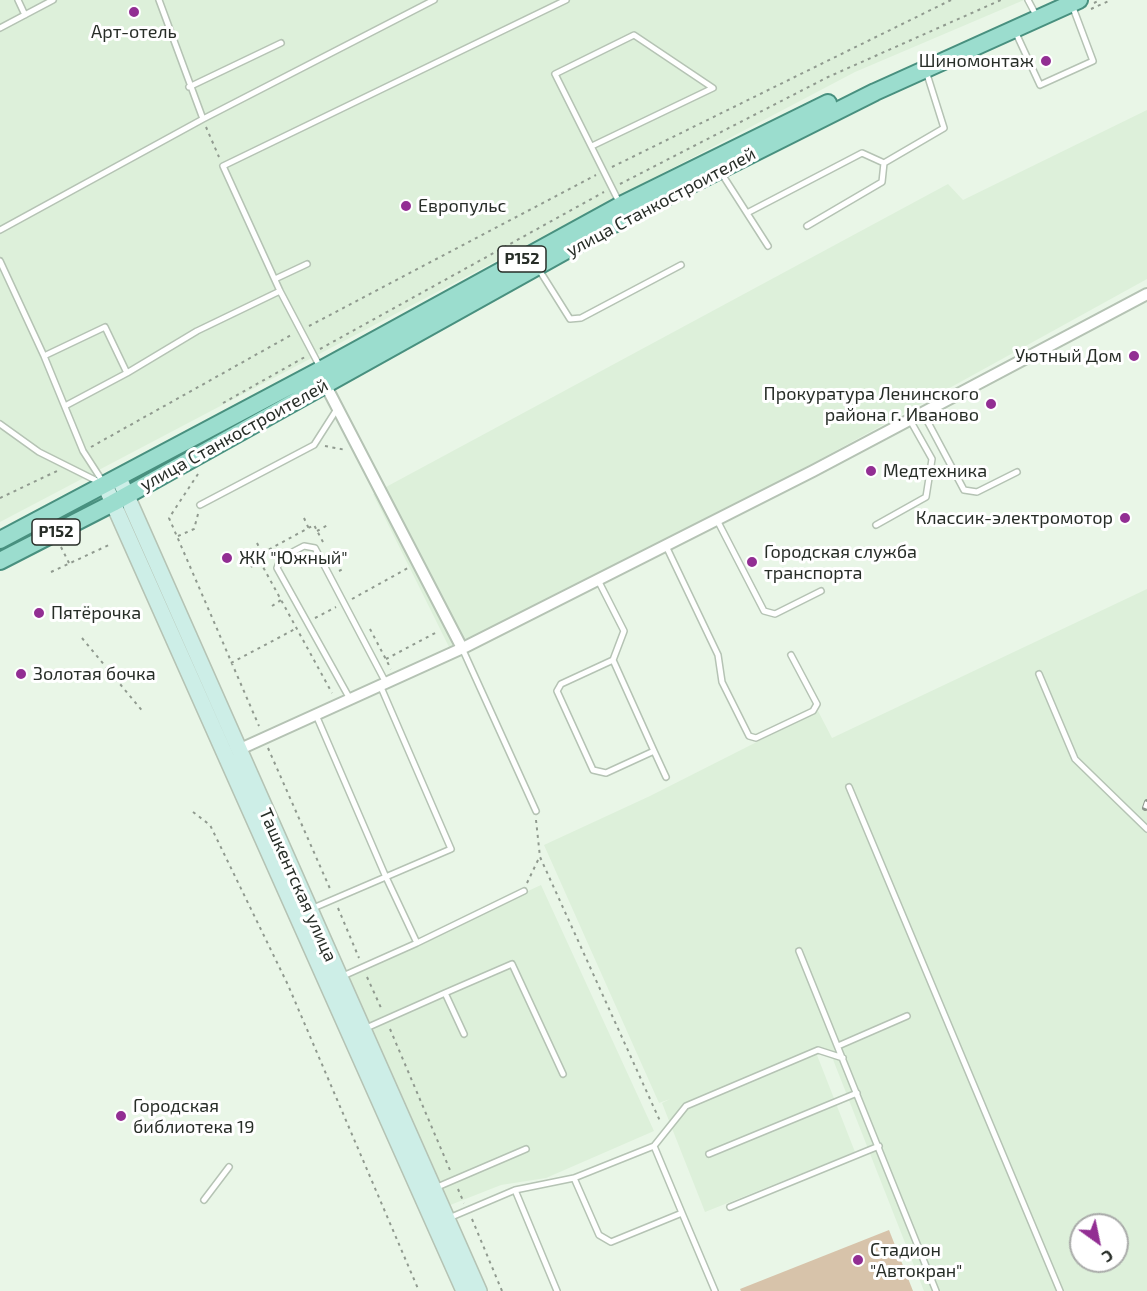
<!DOCTYPE html>
<meta charset="utf-8">
<style>
body{margin:0}
#map{position:relative;width:1147px;height:1291px;overflow:hidden;background:#e9f6e7;font-family:"Exo 2",sans-serif}
canvas{display:block}
.north{position:absolute;left:1069px;top:1213px;width:60px;height:60px;box-sizing:border-box;background:#fff;border:2px solid #a9aba9;border-radius:50%;rotate:147deg;font-size:16px;font-weight:700;line-height:24px;text-align:center;color:#272d27}
.north::after{content:'';display:block;margin:auto;width:21px;height:27px;background:#922e93;clip-path:polygon(50% 0,100% 100%,50% 72%,0 100%)}
</style>
<div id="map">
<canvas width="1147" height="1291"></canvas>
<div class="north">С</div>
</div>
<script>
const g = document.querySelector('canvas').getContext('2d');
g.lineJoin = 'round';
function paint(path, color) { g.fillStyle = color; g.fill(path, 'evenodd'); }
const poly = rows => new Path2D(rows.map(r => 'M' + r).join(''));
function strokePath(path, color, width, dash) { g.strokeStyle = color; g.lineWidth = width; g.lineCap = dash ? 'butt' : 'round'; g.setLineDash(dash || []); g.stroke(path); }
function label(font, color, halo, rows, align = 'center') {
  g.font = font + ' "Exo 2",sans-serif'; g.lineWidth = 6; g.setLineDash([]); g.textBaseline = 'middle'; g.strokeStyle = halo; g.fillStyle = color; for (const [text, x, y, turn = 0] of rows) {
    g.save(); g.translate(x, y); g.rotate((+turn || 0) * Math.PI / 180); g.textAlign = isNaN(turn) ? turn : align; if (halo) g.strokeText(text, 0, 0); g.fillText(text, 0, 0); g.restore();
  }
}
paint(poly([
 [0,0,1024,0,855,72,0,522],
 [1147,110,1147,279,665,545,451,651,373,494,948,184,963,200],
 [1147,589,1147,1291,924,1291,832,1057,815,1050,855,1152,705,1212,662,1103,670,1099,659,1103,544,845,650,796,818,711,832,738],
 [1081,1225,1117,1225,1117,1261,1081,1261],
 [541,885,654,1131,546,1178,501,1185,440,1209,337,979]
]), '#ddf0da');
paint(poly([
 [889,1230,913,1291,741,1291,740,1289]
]), '#d7c3aa');
const service = poly([
 [18,0,25,15],
 [159,0,203,119],
 [1028,0,1037,17],
 [0,28,53,0],
 [1015,31,1040,85,1093,61,1072,5],
 [189,87,281,43],
 [592,146,713,88,634,35,555,74,620,204],
 [720,171,768,246],
 [747,213,862,153,884,163,944,128,926,71],
 [807,226,882,182,884,163],
 [0,230,203,119,434,0],
 [0,261,44,356,83,451,103,482],
 [538,268,570,319,581,318,681,265],
 [275,279,307,264],
 [44,356,105,327,127,373],
 [320,367,280,291,223,166,566,0],
 [65,406,127,373,197,331,280,291],
 [923,413,964,490,977,492,1017,472],
 [0,424,39,452,101,483],
 [200,505,314,445,337,409],
 [717,520,764,611,775,614,821,591],
 [876,525,926,497,932,459,910,420],
 [666,546,718,655,722,682,749,736,756,738,813,711,817,704,791,655],
 [598,580,624,631,613,660,561,684,557,691,593,770,606,773,654,751,613,660],
 [462,648,536,811],
 [1039,674,1075,759,1147,829],
 [350,699,277,568,281,558,304,546,315,548,386,683],
 [316,715,385,875,417,943,343,976],
 [654,751,666,777],
 [849,787,1060,1291],
 [311,909,451,849,380,685],
 [417,943,524,891],
 [799,951,936,1291],
 [445,993,512,964,563,1074],
 [364,1029,445,993,464,1034],
 [838,1046,907,1016],
 [654,1146,682,1213],
 [709,1154,857,1093],
 [574,1178,599,1235,611,1242,682,1213,715,1291],
 [435,1188,526,1149],
 [515,1190,574,1178,654,1146,686,1106,818,1050,843,1058],
 [204,1200,229,1167],
 [730,1207,879,1146],
 [449,1218,515,1190,557,1291]
]);
const minor = poly([
 [325,384,462,648],
 [238,750,465,647,813,471,1147,294]
]);
const secondary = poly([
 [119,478,479,1291],
 [105,485,464,1291]
]);
const primary = poly([
 [0,540,322,369,621,205,828,103],
 [0,561,113,503,626,217,875,92,1079,0]
]);
strokePath(service, '#b5c3b4', 8);
strokePath(minor, '#b5c3b4', 14);
strokePath(secondary, '#b5c3b4', 18);
strokePath(primary, '#48907f', 20);
strokePath(poly([
 [1094,3,1100,0],
 [1091,9,1111,0],
 [206,127,219,157],
 [612,167,951,0],
 [620,184,828,77,1001,0],
 [309,326,596,175],
 [320,349,604,192],
 [223,403,305,357],
 [325,446,346,450],
 [91,447,293,334],
 [198,474,169,518,259,726],
 [0,498,57,471],
 [304,518,309,529],
 [317,531,328,525],
 [178,536,194,529,198,514],
 [323,542,314,525,257,556,332,693],
 [257,543,262,553],
 [61,547,69,563],
 [251,567,259,562],
 [339,571,345,568],
 [51,572,111,544],
 [352,599,408,568],
 [272,606,281,600],
 [315,618,336,607],
 [370,629,391,669],
 [82,638,144,713],
 [386,659,439,631],
 [231,663,297,628],
 [268,748,331,891],
 [193,812,210,825,288,985,419,1291],
 [536,820,540,857,660,1121],
 [527,883,539,858],
 [338,908,359,958],
 [367,977,382,1010],
 [390,1029,450,1170],
 [458,1189,464,1203],
 [472,1219,502,1291]
]), '#909a8f', 2, [3, 4.5]);
strokePath(service, '#fff', 5);
strokePath(minor, '#fff', 10);
strokePath(secondary, '#cdeee7', 15);
strokePath(primary, '#9bddce', 16);
const rail = poly([
 [1145,808,1147,802]
]);
strokePath(rail, '#8c958b', 6);
strokePath(rail, '#fff', 4, [11]);
for (const [x, y, r, color] of [
 [134,12,6,"#922e93"],
 [1046,61,6,"#922e93"],
 [406,206,6,"#922e93"],
 [1134,356,6,"#922e93"],
 [991,404,6,"#922e93"],
 [871,471,6,"#922e93"],
 [1125,518,6,"#922e93"],
 [227,558,6,"#922e93"],
 [752,562,6,"#922e93"],
 [39,613,6,"#922e93"],
 [21,674,6,"#922e93"],
 [121,1116,6,"#922e93"],
 [858,1260,6,"#922e93"]
]) { const dot = new Path2D(); dot.arc(x, y, r, 0, 2 * Math.PI); g.fillStyle = color; g.fill(dot); strokePath(dot, '#fff', 2); }
for (const [x, y, w] of [
 [522,259,48],
 [56,532,48]
]) { const box = new Path2D(); box.roundRect(x - w / 2, y - 13, w, 26, 4.5); g.fillStyle = '#fff'; g.fill(box); strokePath(box, '#272d27', 1.5); }
label('bold 16px', '#272d27', null, [
 ["Р152",522,259],
 ["Р152",56,532]
]);
label('18px', '#272d27', '#fff', [
 ["Арт-отель",134,32,"center"],
 ["Шиномонтаж",1034,61,"right"],
 ["Европульс",418,206],
 ["Уютный Дом",1122,356,"right"],
 ["Прокуратура Ленинского",979,394,"right"],
 ["района г. Иваново",979,415,"right"],
 ["Медтехника",883,471],
 ["Классик-электромотор",1113,518,"right"],
 ["Городская служба",764,552],
 ["транспорта",764,573],
 ["ЖК \"Южный\"",239,558],
 ["Пятёрочка",51,613],
 ["Золотая бочка",33,674],
 ["Городская",133,1106],
 ["библиотека 19",133,1127],
 ["Стадион",870,1250],
 ["\"Автокран\"",870,1271]
], 'left');
label('18px', '#272d27', '#fff', [
 ["улица Станкостроителей",661,202,-28],
 ["улица Станкостроителей",234,435,-29],
 ["Ташкентская улица",298,885,66]
]);
</script>
